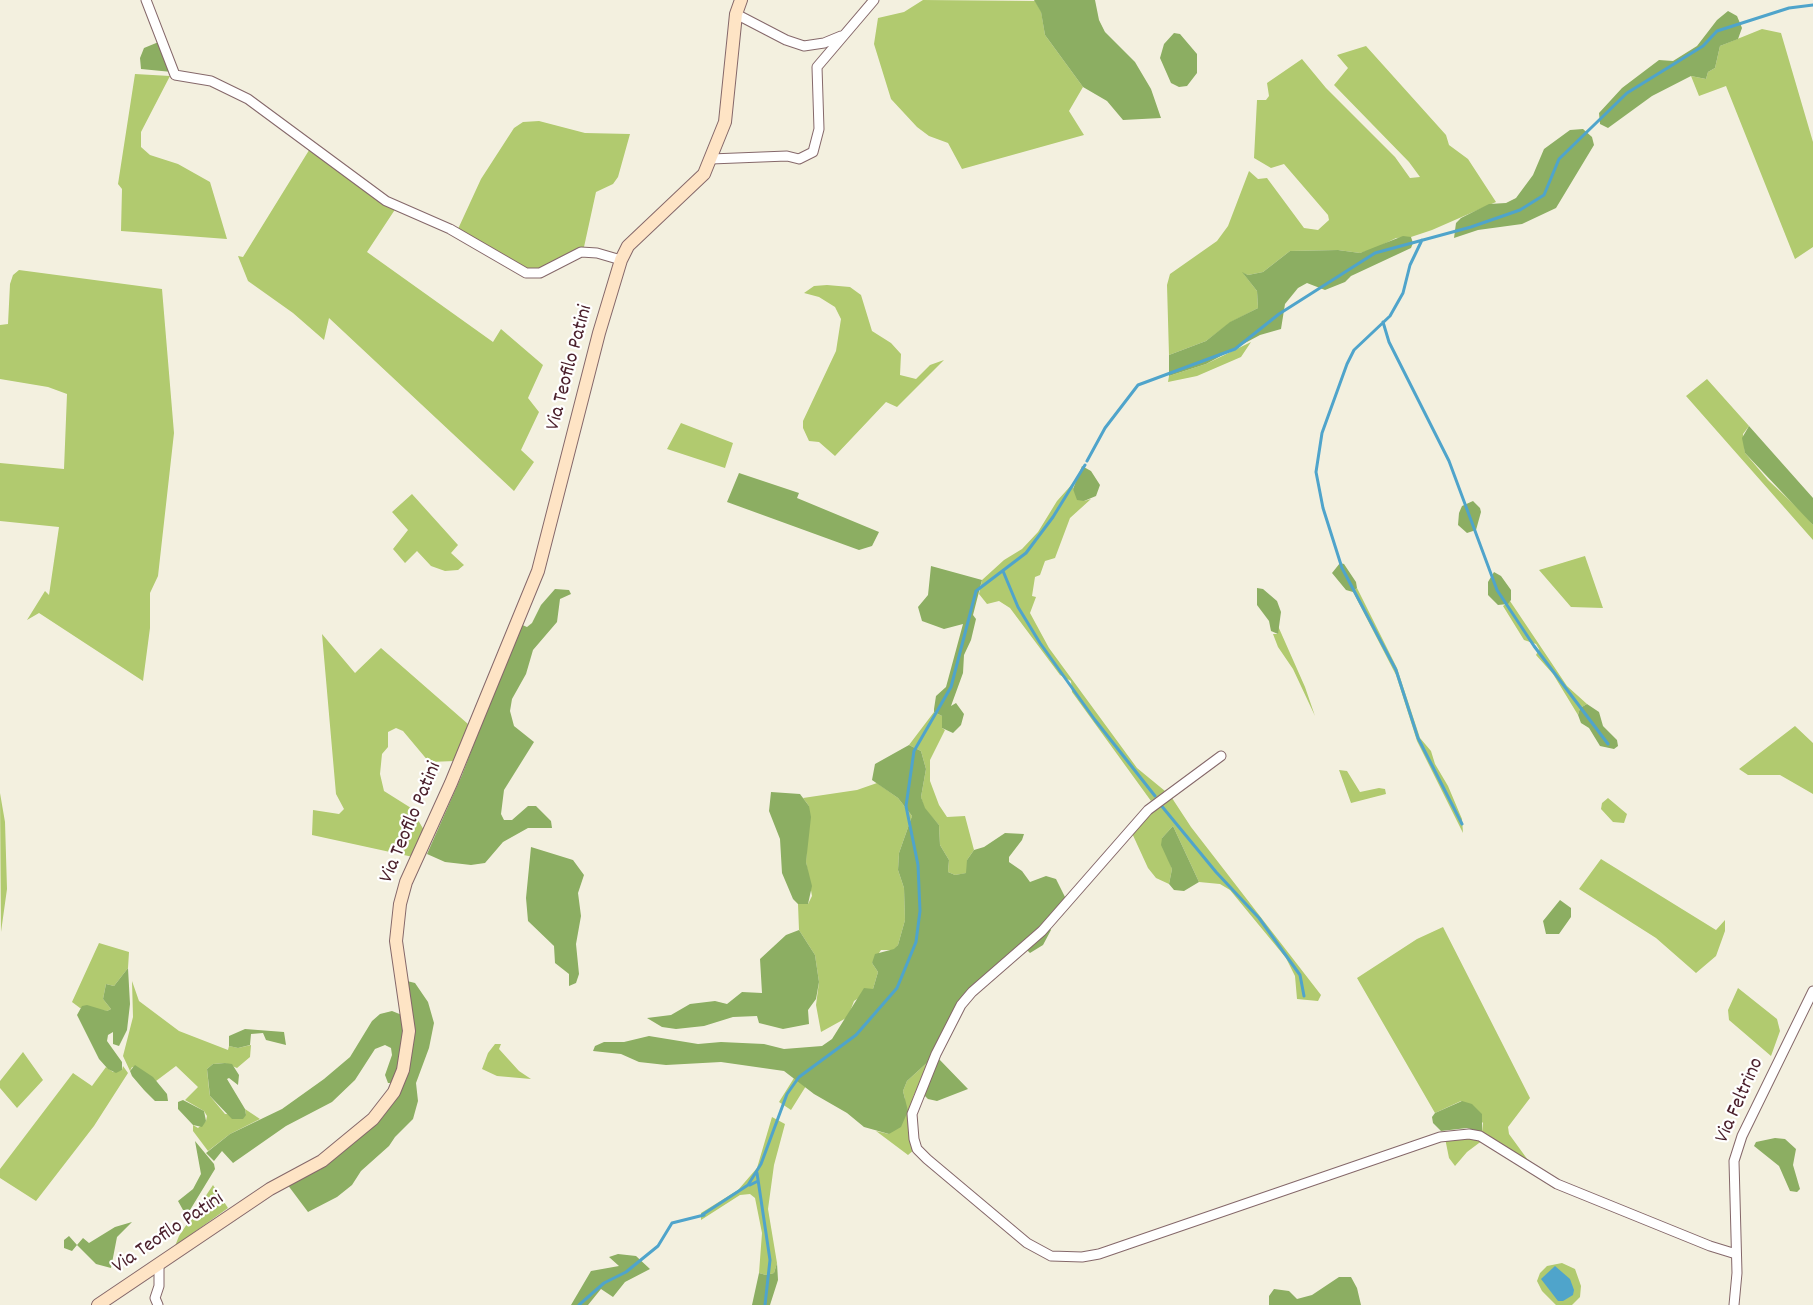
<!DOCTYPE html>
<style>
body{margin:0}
canvas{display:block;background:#f3f0df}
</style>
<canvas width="1813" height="1305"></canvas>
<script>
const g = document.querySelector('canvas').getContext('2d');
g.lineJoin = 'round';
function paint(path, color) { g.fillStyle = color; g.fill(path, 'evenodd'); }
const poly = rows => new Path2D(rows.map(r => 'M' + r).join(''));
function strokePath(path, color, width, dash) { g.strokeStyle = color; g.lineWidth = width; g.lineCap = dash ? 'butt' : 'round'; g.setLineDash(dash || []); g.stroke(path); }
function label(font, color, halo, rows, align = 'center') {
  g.font = font + ' Dekko,sans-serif'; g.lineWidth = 4.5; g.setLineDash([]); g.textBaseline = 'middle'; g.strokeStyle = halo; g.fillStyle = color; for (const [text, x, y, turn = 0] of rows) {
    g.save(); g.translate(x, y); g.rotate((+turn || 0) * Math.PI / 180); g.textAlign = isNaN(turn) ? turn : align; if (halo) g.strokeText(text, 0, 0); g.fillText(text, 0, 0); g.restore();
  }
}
paint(poly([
 [923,0,1035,1,1041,11,1045,35,1083,87,1069,111,1084,135,962,169,948,143,929,136,917,127,891,99,874,44,878,18,904,12],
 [1762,29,1781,33,1813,142,1813,247,1795,259,1726,86,1699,96,1691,76,1706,79,1708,72,1715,68,1720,46],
 [1366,46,1446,135,1449,145,1468,159,1496,202,1432,230,1411,237,1396,238,1374,249,1360,253,1338,250,1290,251,1263,272,1248,275,1243,273,1257,291,1258,308,1231,322,1206,341,1169,355,1167,285,1170,274,1217,241,1228,226,1249,171,1258,179,1267,178,1304,228,1318,230,1329,220,1328,215,1284,164,1271,168,1254,158,1257,100,1266,100,1269,96,1267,83,1302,59,1326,88,1395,157,1410,178,1420,177,1409,162,1334,85,1348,68,1337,55],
 [135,74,170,76,141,132,141,147,150,155,178,164,210,182,227,239,121,231,122,189,118,184],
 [539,121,585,133,630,134,618,177,613,184,596,192,584,247,550,268,530,271,458,229,481,179,514,128,523,122],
 [311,147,396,208,367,252,493,342,501,329,543,365,528,398,539,412,521,450,534,462,514,491,329,318,324,340,293,313,248,281,238,256,243,257],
 [19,270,162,289,174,433,158,576,150,593,150,628,143,681,39,613,27,620,45,591,49,595,59,527,0,521,0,463,64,469,67,394,48,387,0,379,0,325,8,324,10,284,13,275],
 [827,285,850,287,861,295,872,331,891,343,901,354,900,375,916,379,930,365,944,360,897,407,886,402,835,456,819,442,809,441,803,428,803,421,836,351,841,319,835,307,819,297,804,293,814,286],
 [1251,342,1241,357,1197,376,1168,382,1169,376,1206,364],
 [1707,379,1749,426,1743,434,1745,453,1768,480,1803,513,1813,525,1813,540,1686,396],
 [681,423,733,443,725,468,667,449],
 [1074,482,1073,489,1084,501,1091,499,1070,518,1055,558,1045,561,1040,575,1035,577,1032,596,1036,597,1030,613,1049,648,1137,768,1165,791,1151,801,1072,692,1071,681,1060,675,1010,608,999,601,987,604,979,594,982,580,1004,560,1022,549,1038,532,1057,501],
 [412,494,458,545,451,553,464,565,458,570,445,571,431,566,417,551,405,563,393,549,408,530,392,512],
 [1585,556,1603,608,1571,607,1539,570],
 [1357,588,1397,668,1420,738,1431,751,1435,764,1448,786,1462,819,1463,833,1417,741,1396,675,1353,592],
 [1510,601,1567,686,1587,704,1580,708,1578,715,1553,674,1536,655,1539,649,1536,644,1524,640,1503,606],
 [1278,626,1305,687,1315,716,1293,669,1278,647,1273,634,1278,634],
 [322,634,355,673,381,648,468,724,455,761,429,762,403,731,396,728,388,732,388,747,382,754,380,774,384,791,411,808,425,832,413,857,312,835,313,810,339,814,344,809,336,794],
 [934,712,942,716,942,728,945,730,930,760,930,781,939,805,947,817,965,816,974,850,967,860,967,873,955,875,948,872,949,860,940,845,939,825,924,808,921,797,926,769,921,751,909,745],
 [1795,726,1813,743,1813,794,1780,775,1748,775,1739,769],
 [1339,770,1347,771,1360,792,1379,788,1385,789,1386,794,1351,803],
 [877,783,898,798,912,816,899,853,898,870,904,888,905,920,898,945,894,950,881,950,872,963,878,972,873,989,854,1001,848,1017,821,1032,816,1005,819,982,815,955,799,930,798,904,808,904,812,896,806,862,809,806,803,798,857,790],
 [0,793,5,822,7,889,1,932],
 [1172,798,1191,827,1321,995,1318,1001,1297,999,1295,976,1286,958,1230,890,1220,884,1199,882,1173,826,1162,838,1172,869,1169,884,1156,878,1148,868,1131,831,1158,806],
 [1608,798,1627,814,1624,823,1613,822,1601,809,1602,803],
 [1601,859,1716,930,1725,920,1725,931,1716,956,1696,973,1656,938,1579,889],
 [1443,927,1530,1098,1508,1127,1509,1134,1533,1167,1482,1132,1483,1123,1461,1101,1435,1113,1357,978,1417,939],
 [99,943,129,952,128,968,114,986,106,984,103,999,111,1009,107,1011,80,1008,72,1002],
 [132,981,139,1001,179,1031,228,1050,229,1046,238,1048,251,1045,250,1057,237,1068,225,1063,213,1064,207,1069,209,1089,210,1096,225,1114,246,1115,245,1109,260,1119,230,1134,208,1151,193,1131,193,1125,198,1128,206,1121,207,1116,204,1111,185,1100,198,1087,176,1066,156,1081,132,1067,130,1071,123,1056,133,1017],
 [1738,988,1777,1019,1780,1031,1771,1056,1729,1020,1728,1010],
 [495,1044,501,1044,499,1049,519,1071,531,1079,497,1076,482,1069,488,1053],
 [23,1052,43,1080,17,1108,0,1088,0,1081],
 [930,1060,913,1097,909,1132,915,1149,908,1155,876,1131,889,1134,905,1099,903,1091,907,1081],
 [123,1066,128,1073,94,1126,36,1201,0,1178,0,1169,73,1073,92,1086,106,1067,113,1072,122,1070],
 [794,1078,806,1086,791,1110,779,1102],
 [772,1117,785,1124,774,1165,768,1209,777,1263,774,1273,766,1275,759,1273,762,1233,755,1198,750,1194,740,1195,701,1220,701,1213,738,1190,757,1168],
 [1465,1134,1483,1140,1467,1152,1455,1166,1449,1158,1445,1138],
 [213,1185,228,1208,175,1246,179,1236],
 [1562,1263,1575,1269,1581,1286,1580,1297,1572,1305,1556,1305,1542,1291,1537,1281,1540,1273,1547,1266]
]), '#b1ca6f');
paint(poly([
 [1034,0,1095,0,1099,20,1105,32,1135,62,1151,89,1161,118,1123,120,1107,101,1083,87,1045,35,1041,12],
 [1728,11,1737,16,1742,28,1738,39,1720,46,1715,68,1708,72,1706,79,1691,76,1652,96,1608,128,1600,124,1599,113,1622,88,1659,60,1673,61,1697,46,1717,20],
 [1174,33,1180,34,1197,54,1197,73,1187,86,1179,87,1171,83,1160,58,1164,44],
 [161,41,172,72,141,69,140,58,144,48],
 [1583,129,1592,137,1594,145,1556,208,1522,224,1478,230,1454,238,1456,223,1461,218,1489,204,1506,203,1516,198,1533,175,1544,149,1570,130],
 [1403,236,1411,237,1413,243,1411,248,1351,276,1345,282,1325,290,1307,283,1298,288,1285,304,1281,329,1260,335,1206,364,1169,376,1169,355,1206,341,1230,322,1258,308,1257,291,1242,272,1248,275,1263,272,1290,251,1338,250,1360,253],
 [1749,426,1813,498,1813,525,1745,453,1742,438],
 [1082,466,1091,471,1100,485,1096,496,1084,501,1077,500,1073,489],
 [739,473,799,493,797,498,879,532,872,546,859,550,727,502],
 [1473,501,1480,508,1481,512,1476,530,1467,533,1458,525,1459,513,1462,506],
 [1340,563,1344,564,1356,582,1357,588,1353,592,1346,590,1332,573],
 [931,566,982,580,973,615,976,619,971,640,964,655,963,673,951,706,956,703,964,714,961,725,953,733,942,728,942,716,934,712,934,709,936,696,946,687,963,624,944,629,922,621,918,607,928,595],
 [1494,572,1501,576,1511,590,1511,600,1508,604,1498,605,1488,595,1488,582],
 [1257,588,1263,589,1277,601,1281,612,1278,634,1271,631,1269,621,1257,605],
 [555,589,569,590,571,594,560,599,557,622,533,650,526,674,512,699,510,711,514,726,534,742,504,790,501,814,504,820,512,820,528,806,536,806,551,821,552,828,528,828,503,842,485,863,471,865,445,862,427,854,462,775,520,624,527,627,532,623,541,605],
 [1587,704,1599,712,1603,726,1617,740,1618,746,1614,749,1600,746,1589,728,1581,723,1578,715,1580,708],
 [909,745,921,751,926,769,921,797,925,808,939,825,940,845,949,860,948,872,955,875,966,873,967,860,974,850,984,847,1005,833,1024,834,1022,840,1009,857,1009,862,1022,871,1030,882,1046,876,1056,879,1066,899,1045,921,1051,930,1043,945,1030,953,1021,944,968,990,930,1060,907,1081,903,1091,908,1111,901,1127,889,1134,864,1127,847,1113,814,1094,784,1071,721,1062,666,1065,639,1062,621,1054,593,1051,595,1046,604,1042,624,1042,649,1036,698,1044,721,1042,764,1044,784,1049,822,1046,832,1039,864,988,873,989,878,972,872,963,875,954,894,949,898,945,905,920,904,888,898,870,899,853,912,816,898,798,872,780,875,764],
 [771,792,800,794,809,806,811,817,806,862,812,886,808,904,798,904,793,899,782,873,780,839,769,811],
 [1173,826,1199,882,1184,891,1174,890,1169,884,1172,869,1161,845,1162,838],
 [531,847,573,860,584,875,578,893,581,916,576,944,579,974,576,983,569,986,569,974,555,963,554,946,528,921,526,898],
 [1560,900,1571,908,1571,917,1559,934,1546,934,1543,921],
 [799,930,815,955,819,982,816,999,808,1010,809,1024,783,1029,759,1023,757,1016,733,1017,704,1026,676,1029,662,1027,647,1018,671,1015,690,1004,715,1001,727,1004,742,992,762,993,760,959,786,935],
 [128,968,130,1004,127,1030,119,1046,113,1044,113,1032,108,1035,107,1041,122,1062,122,1070,116,1073,108,1069,99,1059,77,1015,82,1006,87,1005,107,1011,111,1009,103,999,106,984,114,986],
 [407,981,415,983,428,1002,434,1023,429,1048,416,1083,418,1101,413,1119,395,1137,389,1146,361,1171,352,1185,337,1197,308,1212,287,1184,321,1169,352,1144,382,1118,398,1094],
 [392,1011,402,1015,406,1039,394,1083,388,1083,385,1075,392,1055,391,1048,385,1045,375,1049,355,1080,332,1102,286,1126,233,1163,222,1151,214,1161,206,1153,230,1134,282,1109,324,1079,350,1057,372,1021,380,1014],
 [245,1029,284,1032,286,1045,266,1040,263,1033,251,1034,250,1045,238,1048,229,1046,229,1036],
 [938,1058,968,1089,937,1101,928,1099,923,1094],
 [225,1063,232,1064,239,1075,238,1085,229,1078,227,1079,245,1109,246,1115,243,1119,232,1119,210,1096,207,1069,213,1064],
 [135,1065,153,1077,167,1094,168,1101,155,1101,144,1090,132,1076,130,1071],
 [183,1100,204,1111,206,1121,202,1127,193,1125,178,1109,178,1102],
 [1462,1101,1472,1104,1482,1114,1482,1132,1467,1128,1441,1131,1433,1123,1432,1117,1435,1113],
 [1775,1138,1785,1139,1796,1149,1793,1165,1800,1189,1797,1192,1790,1191,1779,1166,1754,1146,1756,1142],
 [195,1141,214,1164,215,1169,190,1210,183,1210,178,1201,193,1189,201,1174],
 [132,1222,117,1237,111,1268,96,1264,77,1245,72,1251,64,1248,64,1240,69,1236,77,1245,83,1238,89,1243,115,1227],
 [618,1254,636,1256,650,1269,625,1282,613,1297,601,1289,588,1305,571,1305,591,1271,619,1266,609,1257],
 [777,1263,778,1280,770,1305,752,1305,759,1273,766,1275,774,1273],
 [1339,1277,1351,1277,1357,1288,1361,1305,1269,1305,1269,1296,1274,1289,1289,1291,1297,1299,1312,1295]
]), '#8cae62');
paint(poly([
 [1555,1266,1570,1279,1574,1290,1573,1295,1563,1301,1558,1301,1541,1279]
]), '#4fa4cb');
strokePath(poly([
 [1422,240,1410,265,1403,293,1390,316,1354,350,1347,364,1322,433,1316,472,1323,508,1342,568,1396,670,1418,738,1462,824],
 [1383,322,1389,342,1449,461,1497,590,1534,646,1608,744],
 [1087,461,1105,428,1138,385,1235,349,1279,314,1375,253,1471,227,1520,210,1544,195,1559,159,1627,93,1703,46,1717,31,1789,8,1813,5],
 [1003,571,1018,607,1040,643,1095,720,1155,796],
 [1160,804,1216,872,1259,918,1300,975,1304,996],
 [757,1173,770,1260,765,1305],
 [750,1185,758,1181],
 [702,1215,748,1185,761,1164,787,1094,799,1077,856,1035,897,988,916,942,920,911,918,865,906,806,914,751,951,687,976,591,1026,553,1053,517,1085,465],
 [579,1305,604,1283,626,1272,658,1246,672,1223,704,1215]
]), '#4fa4cb', 3);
const street = poly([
 [146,0,175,75,211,81,248,99,386,201,450,229,526,273,540,273,581,252,597,253,621,260],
 [736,14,786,40,804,46,824,43,841,36],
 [711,159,787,156,799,159,813,152,819,129,817,67,874,0],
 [1221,756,1148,810,1042,931,972,992,961,1005,936,1054,912,1114,914,1139,917,1149,927,1159,1027,1243,1051,1256,1082,1257,1099,1254,1440,1137,1469,1134,1480,1136,1557,1184,1710,1246,1736,1254],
 [158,1305,155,1298,159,1286,159,1266],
 [1734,1305,1737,1273,1734,1161,1742,1136,1813,991]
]);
const secondary = poly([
 [98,1305,270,1189,322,1161,373,1119,394,1092,403,1070,409,1031,396,941,400,904,406,882,451,783,538,571,599,333,621,260,628,246,704,174,725,122,736,14,741,0]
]);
strokePath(street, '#85686a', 11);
strokePath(secondary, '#85686a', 14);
strokePath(street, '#fff', 9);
strokePath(secondary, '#fee4c5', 12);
label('21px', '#4a1f2b', '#fff', [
 ["Via Teofilo Patini",571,368,-75],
 ["Via Teofilo Patini",412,823,-67],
 ["Via Feltrino",1741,1101,-66],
 ["Via Teofilo Patini",169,1234,-34]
]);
</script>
